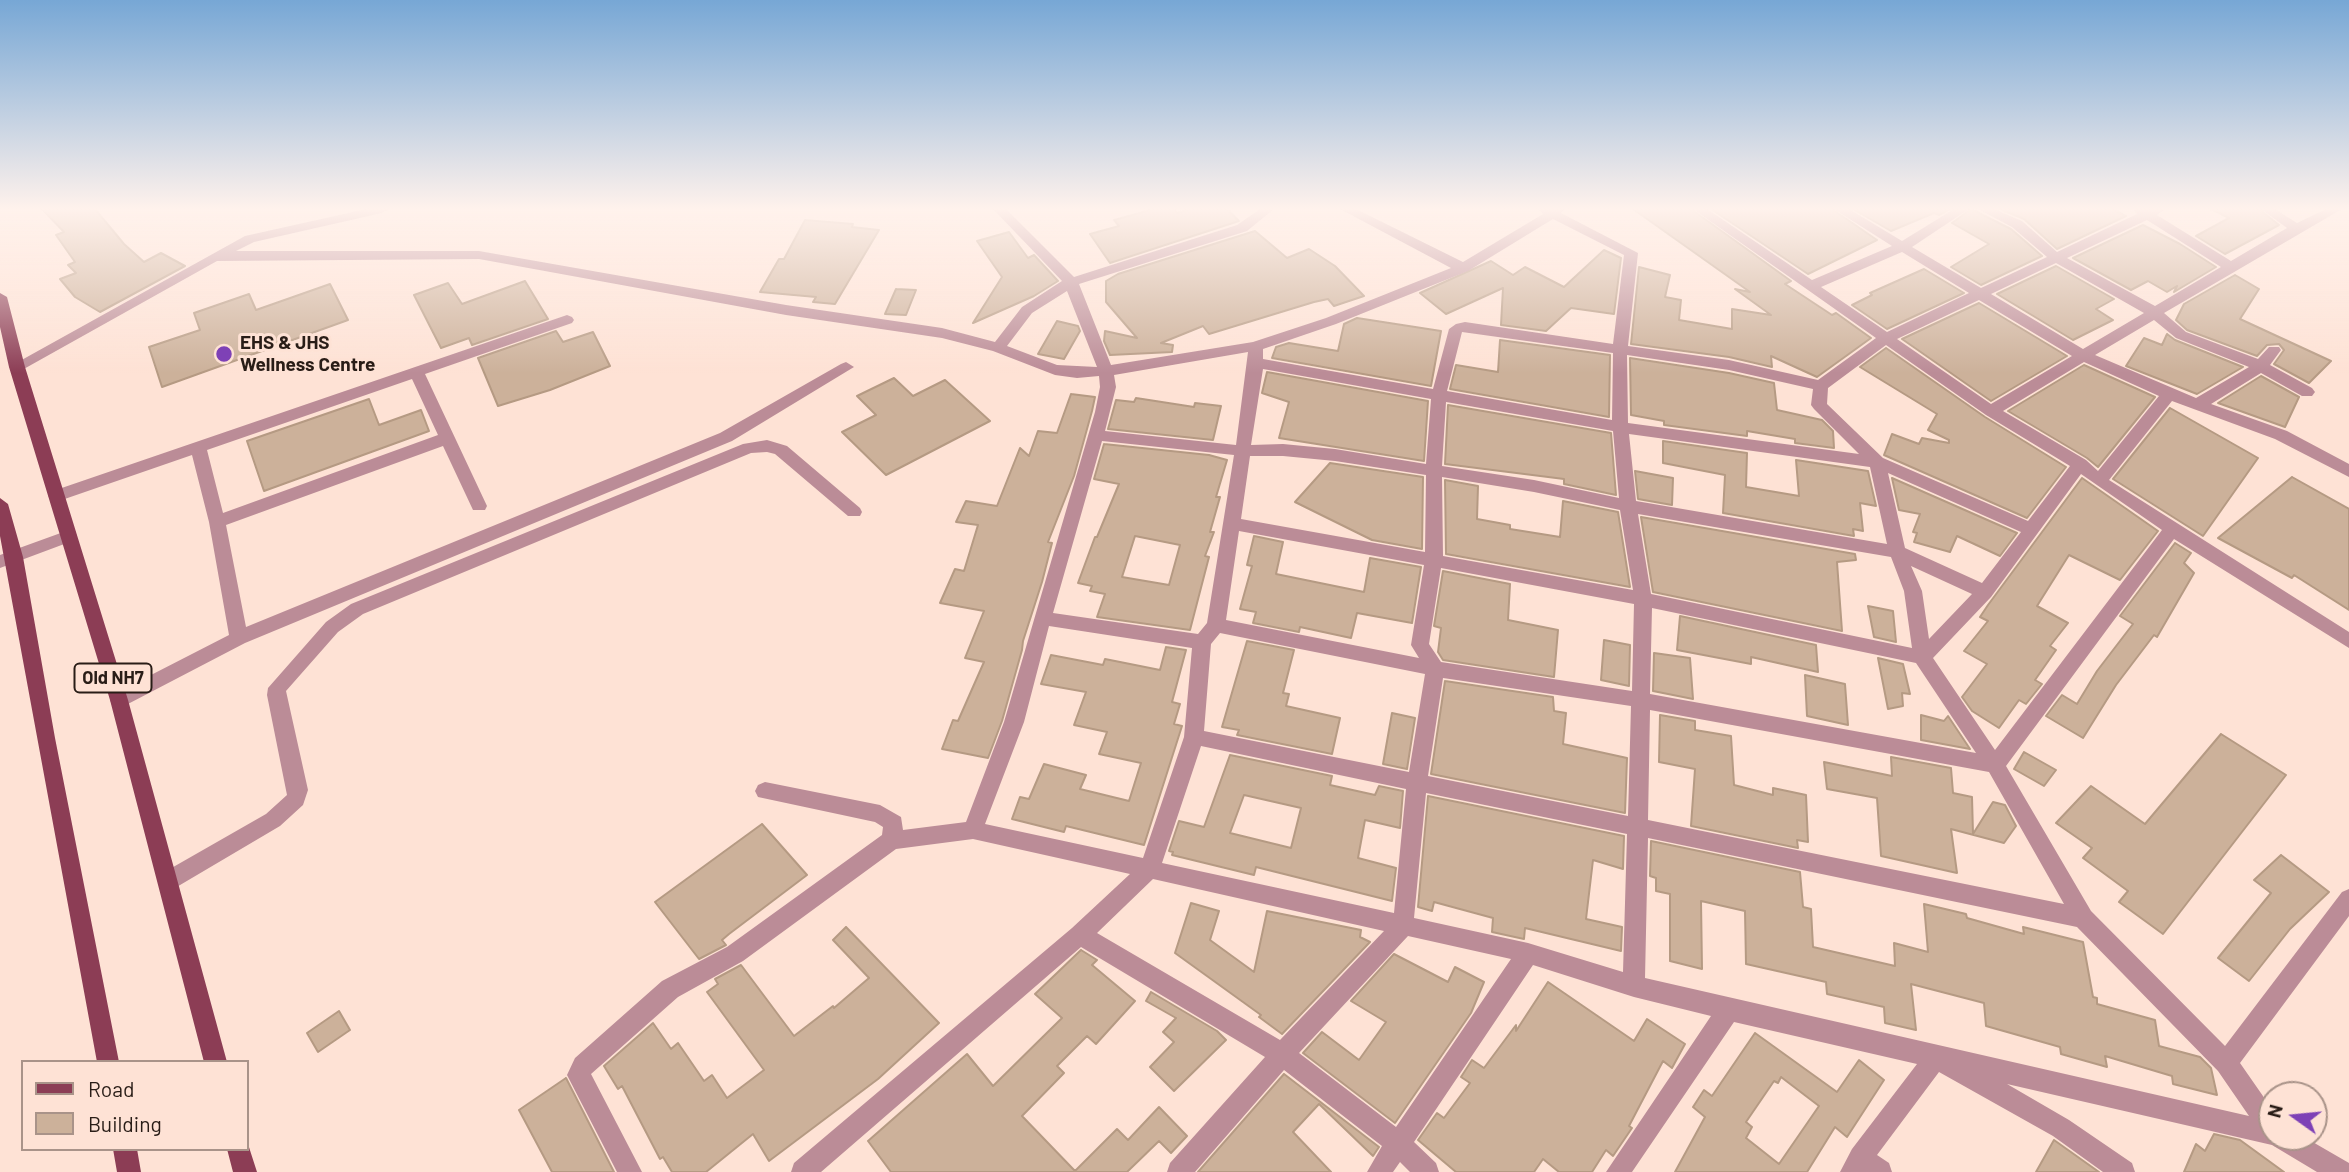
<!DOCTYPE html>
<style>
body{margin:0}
#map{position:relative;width:2349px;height:1172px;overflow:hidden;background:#fee2d5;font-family:Barlow,sans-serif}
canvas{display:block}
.legend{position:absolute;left:21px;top:1060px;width:228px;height:91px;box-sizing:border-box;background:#fee2d5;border:2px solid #a99389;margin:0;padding:9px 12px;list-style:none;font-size:21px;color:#291d17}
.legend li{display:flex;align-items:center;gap:14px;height:35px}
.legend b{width:35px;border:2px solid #a99389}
.north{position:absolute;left:2258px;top:1081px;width:70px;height:70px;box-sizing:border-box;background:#fee2d5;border:2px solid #a99389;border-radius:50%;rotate:285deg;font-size:19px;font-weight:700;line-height:28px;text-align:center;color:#291d17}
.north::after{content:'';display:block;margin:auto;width:24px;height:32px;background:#7e41b6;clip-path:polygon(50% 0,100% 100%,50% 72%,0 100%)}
</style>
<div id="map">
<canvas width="2349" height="1172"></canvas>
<ul class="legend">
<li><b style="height:9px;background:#8c3d55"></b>Road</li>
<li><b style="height:19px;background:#ccb19a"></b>Building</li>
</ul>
<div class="north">N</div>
</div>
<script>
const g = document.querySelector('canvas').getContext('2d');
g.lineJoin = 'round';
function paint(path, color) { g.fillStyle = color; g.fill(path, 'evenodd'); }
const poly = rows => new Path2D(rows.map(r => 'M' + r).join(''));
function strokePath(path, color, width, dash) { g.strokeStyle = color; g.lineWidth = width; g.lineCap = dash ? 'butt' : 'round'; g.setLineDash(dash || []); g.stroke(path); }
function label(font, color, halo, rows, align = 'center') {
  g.font = font + ' Barlow,sans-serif'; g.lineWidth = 6; g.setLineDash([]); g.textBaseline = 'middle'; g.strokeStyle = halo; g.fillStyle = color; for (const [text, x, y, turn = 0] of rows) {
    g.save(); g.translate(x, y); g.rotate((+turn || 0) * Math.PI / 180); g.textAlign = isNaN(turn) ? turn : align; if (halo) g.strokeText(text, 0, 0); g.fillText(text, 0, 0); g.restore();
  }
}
const building = poly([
 [42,209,95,209,124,244,144,262,161,253,185,266,100,312,75,297,60,279,76,273,68,265,75,262,56,235,64,232,42,209],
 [1154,209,1174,209,1177,213,1191,209,1227,209,1239,221,1110,263,1090,234,1119,226,1114,220,1154,209],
 [1633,209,1691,209,1791,281,1785,284,1832,315,1836,313,1871,338,1817,377,1771,356,1772,367,1729,357,1631,344,1639,267,1670,275,1665,297,1681,300,1679,320,1732,329,1732,309,1771,315,1735,289,1750,292,1633,209],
 [1711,209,1832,209,1877,240,1808,274,1711,209],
 [1853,209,1950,209,1939,215,1934,213,1891,231,1853,209],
 [1971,209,2011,229,2042,256,1981,285,1951,267,1989,244,1952,223,1971,209],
 [2000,209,2112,209,2126,216,2057,249,2024,219,2000,209],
 [2211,209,2259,209,2279,225,2225,254,2196,236,2229,218,2211,209],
 [805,220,853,224,852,227,879,230,835,304,813,302,816,297,760,292,779,259,784,259,805,220],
 [2143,225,2180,244,2216,267,2174,292,2177,286,2167,292,2148,281,2131,290,2073,258,2143,225],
 [1255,231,1287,258,1309,249,1335,266,1364,296,1334,306,1328,299,1314,302,1209,334,1203,326,1161,343,1173,345,1172,352,1110,355,1104,341,1105,331,1137,338,1106,302,1106,281,1118,274,1255,231],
 [1009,232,1028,258,1034,255,1058,281,1034,296,973,323,1002,277,977,241,1009,232],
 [1604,250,1621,258,1614,314,1571,308,1546,331,1501,325,1503,288,1446,314,1420,293,1491,261,1513,275,1525,267,1564,287,1604,250],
 [2056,266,2114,299,2096,309,2113,320,2073,340,1997,294,2056,266],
 [1924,269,1964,293,1887,329,1852,305,1872,295,1870,293,1924,269],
 [2235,275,2259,289,2240,319,2331,361,2309,383,2274,364,2284,350,2279,344,2267,345,2257,356,2187,330,2176,320,2184,304,2235,275],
 [525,281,548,319,472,345,469,338,441,348,414,295,448,283,462,304,525,281],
 [330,284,348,320,162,387,149,347,200,330,194,313,249,294,256,310,330,284],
 [896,289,916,290,906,315,885,314,896,289],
 [1979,303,2067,356,1991,401,1902,339,1979,303],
 [1357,318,1441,331,1431,386,1272,358,1276,347,1289,343,1338,351,1344,324,1357,318],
 [1057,321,1078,326,1080,331,1064,359,1038,354,1057,321],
 [556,331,563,342,593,332,610,366,550,390,498,406,478,358,556,331],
 [2167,334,2175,340,2243,367,2197,394,2126,366,2144,338,2162,345,2167,334],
 [1500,340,1610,355,1609,417,1450,389,1456,365,1498,372,1500,340],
 [1886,348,1985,417,2066,467,2027,518,1884,455,1892,434,1919,444,1922,438,1949,443,1949,440,1928,430,1937,414,1860,367,1886,348],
 [1630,358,1729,373,1774,383,1777,410,1822,420,1833,431,1834,448,1795,443,1795,439,1747,431,1747,436,1664,425,1664,421,1631,415,1630,358],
 [2084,365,2155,397,2098,467,2087,458,2008,411,2084,365],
 [1267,372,1428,401,1424,461,1279,438,1289,402,1262,393,1267,372],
 [2261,376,2299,397,2285,427,2218,403,2261,376],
 [894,378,913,396,945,380,990,421,886,475,842,432,876,415,857,396,894,378],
 [1071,394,1095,397,1092,411,1074,476,1048,542,1052,543,1042,582,1023,641,1022,650,1002,721,988,758,942,749,953,720,958,721,984,662,965,658,984,611,940,603,955,569,964,571,978,525,956,522,966,501,997,506,1020,448,1029,456,1038,431,1057,433,1071,394],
 [1136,398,1194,407,1195,403,1221,406,1213,440,1108,429,1116,400,1134,402,1136,398],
 [369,399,379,425,421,410,429,431,264,491,247,441,369,399],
 [1448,405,1611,433,1616,495,1564,484,1564,479,1445,464,1448,405],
 [2170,408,2258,458,2203,536,2113,479,2170,408],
 [1663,441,1747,453,1746,487,1799,496,1796,460,1868,471,1876,506,1860,503,1863,531,1853,529,1854,536,1723,513,1725,475,1663,463,1663,441],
 [1104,444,1209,455,1227,460,1216,497,1220,497,1210,532,1214,532,1205,556,1209,557,1190,630,1097,617,1105,594,1090,591,1092,586,1078,583,1095,537,1097,537,1119,484,1094,479,1104,444],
 [1135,536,1180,545,1169,585,1122,577,1135,536],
 [1330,463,1423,477,1422,549,1372,540,1295,502,1330,463],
 [1635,471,1673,478,1672,505,1638,499,1635,471],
 [2292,477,2349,509,2349,610,2294,575,2292,578,2218,538,2292,477],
 [1892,478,2017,533,2000,556,1957,536,1950,552,1914,542,1917,533,1913,532,1920,514,1899,510,1892,478],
 [2082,478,2158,531,2120,580,2069,555,2037,606,2068,623,2050,646,2056,650,2035,680,2042,684,2026,704,2019,700,1999,728,1972,711,1962,697,1987,664,1964,651,1988,621,1980,617,1988,605,2082,478],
 [1445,480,1478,486,1477,519,1510,525,1510,529,1560,537,1563,501,1618,512,1630,587,1446,554,1445,480],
 [1641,517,1855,554,1856,560,1837,562,1842,631,1653,592,1641,517],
 [1254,536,1283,542,1276,574,1364,592,1370,558,1421,567,1412,623,1357,613,1351,638,1300,627,1299,632,1253,623,1256,612,1240,609,1252,566,1247,565,1254,536],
 [2175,543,2191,553,2184,563,2194,573,2157,637,2154,635,2116,685,2083,738,2046,716,2062,695,2077,704,2097,671,2133,624,2120,616,2175,543],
 [1443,571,1510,584,1508,620,1558,630,1554,677,1443,660,1438,652,1441,628,1434,626,1443,571],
 [1868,606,1893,611,1896,642,1874,637,1868,606],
 [1680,616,1816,645,1818,672,1751,657,1751,664,1677,650,1680,616],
 [1604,640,1630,645,1629,686,1601,680,1604,640],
 [1247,641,1294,650,1283,693,1289,694,1286,706,1340,718,1332,754,1237,735,1239,730,1222,727,1247,641],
 [1166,647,1186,650,1172,702,1180,704,1174,724,1182,726,1144,845,1066,826,1064,832,1012,819,1020,797,1029,799,1044,764,1086,775,1080,789,1129,801,1141,763,1099,754,1107,732,1074,725,1086,692,1041,684,1051,655,1103,665,1105,659,1160,670,1166,647],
 [1654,653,1690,658,1693,699,1653,691,1654,653],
 [1878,658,1903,664,1910,694,1902,693,1903,706,1888,709,1878,658],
 [1805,675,1845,684,1848,725,1807,716,1805,675],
 [1445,681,1553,697,1554,711,1566,713,1563,744,1627,758,1625,813,1431,774,1445,681],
 [1392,713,1415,718,1407,769,1383,764,1392,713],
 [1660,715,1695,721,1695,730,1731,736,1734,785,1773,795,1773,788,1806,795,1808,842,1797,840,1798,848,1691,826,1695,769,1659,762,1660,715],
 [1921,715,1944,721,1948,716,1970,749,1921,740,1921,715],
 [2221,734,2286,775,2163,934,2119,902,2128,891,2083,858,2092,848,2056,823,2091,786,2145,824,2221,734],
 [2024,752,2056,770,2044,786,2014,769,2024,752],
 [1230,755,1332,776,1330,785,1375,795,1379,786,1403,791,1400,828,1365,820,1358,858,1396,868,1392,901,1256,867,1254,875,1172,855,1173,852,1169,851,1179,821,1204,827,1230,755],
 [1244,795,1301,808,1291,848,1230,833,1244,795],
 [1891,757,1951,768,1953,793,1972,797,1973,834,1993,802,2005,805,2016,826,2004,843,1951,829,1957,873,1881,856,1877,798,1827,789,1824,762,1892,776,1891,757],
 [1428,796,1624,836,1623,869,1593,860,1586,919,1622,927,1621,951,1525,928,1524,939,1492,932,1493,918,1434,902,1432,911,1418,907,1428,796],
 [762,824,807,875,729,934,722,940,726,945,699,959,655,902,762,824],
 [1651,841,1800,872,1803,907,1811,909,1813,947,1895,966,1894,943,1928,952,1924,904,1966,914,1967,918,2024,934,2023,927,2083,942,2093,997,2097,998,2097,1004,2155,1020,2159,1046,2200,1057,2211,1068,2217,1095,2173,1084,2172,1076,2105,1056,2107,1067,2061,1054,2060,1047,1986,1026,1984,1003,1911,984,1916,1030,1885,1023,1884,1007,1827,994,1826,982,1746,964,1745,911,1701,901,1702,969,1670,961,1670,894,1656,891,1656,878,1650,876,1651,841],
 [2281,855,2329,892,2290,929,2249,981,2218,958,2271,893,2254,880,2281,855],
 [1191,903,1219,911,1210,940,1254,972,1267,911,1361,930,1360,937,1370,942,1282,1034,1259,1017,1261,1015,1175,953,1191,903],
 [846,927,939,1023,878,1079,769,1161,753,1134,706,1172,672,1172,663,1157,660,1159,622,1086,618,1089,604,1066,653,1023,671,1049,678,1043,704,1081,712,1075,727,1098,764,1070,707,992,718,984,715,979,741,965,794,1036,833,1006,834,1008,869,978,833,940,846,927],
 [1081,950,1097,960,1092,965,1135,1001,1096,1044,1087,1036,1057,1066,1064,1073,1022,1116,1075,1171,1117,1129,1128,1140,1159,1107,1187,1136,1171,1153,1159,1141,1127,1172,891,1172,868,1141,967,1054,993,1086,1062,1018,1035,994,1081,950],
 [1394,954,1448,982,1455,967,1484,982,1471,1013,1395,1123,1303,1053,1322,1032,1359,1060,1386,1022,1351,1001,1394,954],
 [1548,982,1634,1041,1647,1019,1685,1044,1672,1068,1663,1061,1629,1126,1632,1128,1613,1156,1606,1150,1592,1172,1559,1172,1543,1159,1534,1172,1456,1172,1418,1140,1437,1113,1444,1118,1470,1083,1461,1077,1472,1060,1484,1068,1516,1025,1516,1031,1548,982],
 [1151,992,1217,1031,1226,1040,1174,1091,1150,1067,1174,1042,1163,1032,1176,1018,1146,1001,1151,992],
 [339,1011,350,1030,318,1052,307,1033,339,1011],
 [1755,1033,1837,1092,1859,1060,1884,1080,1847,1137,1835,1127,1807,1172,1675,1172,1705,1117,1693,1107,1704,1090,1712,1096,1755,1033],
 [1781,1077,1819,1106,1779,1164,1746,1138,1752,1127,1746,1122,1774,1081,1778,1083,1781,1077],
 [1284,1074,1379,1147,1373,1156,1319,1104,1293,1132,1331,1172,1198,1172,1284,1074],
 [566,1078,614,1172,552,1172,519,1110,566,1078],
 [2214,1134,2240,1140,2284,1172,2184,1172,2196,1144,2205,1151,2214,1134],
 [2054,1140,2099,1172,2036,1172,2054,1140]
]);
paint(building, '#ccb19a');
strokePath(building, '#b59a83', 2);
paint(poly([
 [366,209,389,209,382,213,254,242,236,251,479,251,786,305,942,328,995,342,1022,307,1062,281,993,209,1006,209,1074,277,1237,225,1260,209,1274,209,1247,231,1079,284,1111,365,1253,342,1326,318,1451,268,1340,209,1356,209,1463,262,1543,214,1538,209,1564,209,1561,213,1638,253,1628,346,1729,360,1818,380,1876,338,1693,209,1707,209,1812,280,1892,246,1834,209,1849,209,1902,241,1954,209,1969,209,1912,247,1981,288,2047,257,2012,227,1978,209,1994,209,2022,221,2057,252,2137,214,2134,209,2165,209,2157,215,2231,261,2287,228,2261,209,2275,209,2297,223,2326,209,2342,209,2164,313,2186,332,2258,359,2269,347,2279,347,2281,350,2270,365,2312,388,2315,392,2312,396,2302,396,2261,373,2211,404,2287,431,2349,464,2349,477,2275,439,2172,401,2109,480,2349,632,2349,648,2174,539,2006,766,2091,911,2225,1046,2342,892,2349,889,2349,916,2240,1063,2272,1109,2272,1137,2304,1137,2349,1163,2349,1172,2317,1172,2272,1145,2007,1084,2069,1120,2132,1163,2135,1172,2103,1172,2053,1136,1939,1072,1877,1155,1889,1163,1892,1172,1840,1172,1852,1149,1917,1064,1734,1022,1632,1172,1606,1172,1711,1016,1634,997,1533,965,1414,1142,1436,1163,1439,1172,1410,1172,1400,1162,1393,1172,1367,1172,1382,1146,1284,1070,1195,1172,1167,1172,1170,1163,1265,1057,1081,947,821,1172,791,1172,794,1163,1072,928,1130,874,973,839,896,849,743,961,678,997,591,1074,642,1172,617,1172,567,1075,575,1058,662,981,727,947,882,835,883,827,875,822,758,797,755,791,758,785,765,782,880,805,901,817,903,830,966,822,1004,722,1095,412,1100,387,1099,376,1077,378,1055,375,993,351,942,338,786,315,479,259,217,261,22,370,12,370,9,367,245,236,366,209],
 [1553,219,1624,255,1613,344,1465,322,1456,324,1449,329,1433,389,1263,359,1263,349,1336,324,1468,271,1553,219],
 [2147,220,2221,267,2155,306,2067,258,2147,220],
 [1902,252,1969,293,1887,332,1821,287,1902,252],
 [2056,263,2144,313,2083,349,1991,294,2056,263],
 [1067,291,1097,367,1057,365,1007,346,1032,313,1067,291],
 [1979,300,2072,356,1991,404,1897,339,1979,300],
 [2154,320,2176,338,2249,367,2196,398,2095,355,2154,320],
 [1462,332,1613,353,1612,420,1447,391,1462,332],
 [1886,345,1986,415,2070,466,2028,521,1883,458,1827,404,1828,388,1886,345],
 [1248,352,1236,445,1105,431,1116,387,1114,375,1248,352],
 [1627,355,1729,370,1813,389,1811,405,1814,409,1859,454,1628,423,1627,355],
 [2084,362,2159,396,2098,471,2086,460,2003,411,2084,362],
 [1263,369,1431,399,1426,464,1335,449,1283,444,1251,445,1263,369],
 [1446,402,1613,431,1619,498,1534,480,1442,466,1446,402],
 [1629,434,1870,467,1887,544,1636,501,1629,434],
 [1102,441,1234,455,1207,623,1198,634,1053,613,1102,441],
 [1250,456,1283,456,1335,461,1426,475,1425,552,1241,519,1250,456],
 [1888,473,2021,532,1982,583,1905,548,1888,473],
 [2081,474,2162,530,1995,750,1933,658,1991,597,2081,474],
 [1442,477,1534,492,1620,510,1633,590,1443,556,1442,477],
 [1638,514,1891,557,1904,591,1912,648,1651,594,1638,514],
 [1239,531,1424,565,1411,645,1419,658,1226,620,1239,531],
 [1911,566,1972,594,1929,639,1922,591,1911,566],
 [1441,568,1634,604,1632,691,1441,662,1429,644,1441,568],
 [1652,608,1916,663,1976,753,1650,694,1652,608],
 [1049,626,1192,648,1184,737,1143,858,985,824,1024,722,1049,626],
 [1220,633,1425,674,1409,772,1204,731,1211,644,1220,633],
 [1443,678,1631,706,1628,816,1428,776,1443,678],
 [1650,710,1989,772,2064,904,1648,820,1650,710],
 [1201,746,1406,789,1394,913,1162,863,1201,746],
 [1426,793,1627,834,1623,972,1528,943,1414,918,1426,793],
 [1648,838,2077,927,2218,1071,2249,1116,1645,978,1648,838],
 [1153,879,1384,931,1280,1040,1097,933,1153,879],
 [1408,936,1511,959,1396,1127,1299,1053,1408,936],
 [567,315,572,317,574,320,572,323,425,374,487,506,485,510,473,510,443,446,226,525,246,627,720,433,841,364,846,362,854,367,732,441,245,643,126,705,119,708,112,705,110,700,112,695,229,635,209,522,192,455,56,502,48,496,50,492,567,315],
 [412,379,438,435,223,513,207,450,412,379],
 [767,440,787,446,860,508,862,512,860,516,848,516,775,454,767,452,751,453,363,614,338,632,286,691,308,790,303,805,280,826,175,888,168,891,161,888,158,881,161,874,266,814,287,795,267,695,268,688,326,622,351,604,743,444,767,440],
 [69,530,75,532,77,536,75,540,0,568,0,555,69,530]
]), '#bb8c97');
paint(poly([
 [0,293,7,297,25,367,128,700,227,1062,204,1062,110,700,9,367,0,327,0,293],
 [0,498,8,504,23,557,55,738,119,1062,97,1062,0,536,0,498],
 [247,1141,257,1172,233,1172,227,1149,247,1149,247,1141],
 [113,1149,137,1149,141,1172,117,1172,113,1149]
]), '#8c3d55');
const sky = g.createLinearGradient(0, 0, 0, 373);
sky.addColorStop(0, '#77a7d5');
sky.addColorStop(0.56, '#fff2ec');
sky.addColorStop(1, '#fff2ec00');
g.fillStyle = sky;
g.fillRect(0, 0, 2349, 373);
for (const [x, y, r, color] of [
 [224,354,9,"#7e41b6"]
]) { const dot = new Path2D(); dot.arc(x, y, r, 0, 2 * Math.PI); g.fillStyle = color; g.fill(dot); strokePath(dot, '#fee2d5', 2.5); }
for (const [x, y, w] of [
 [113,678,77]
]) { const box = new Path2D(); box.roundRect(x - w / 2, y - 14.5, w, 29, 5); g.fillStyle = '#fee2d5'; g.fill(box); strokePath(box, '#291d17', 2); }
label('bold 18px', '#291d17', null, [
 ["Old NH7",113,678]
]);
label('bold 19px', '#291d17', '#fee2d5', [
 ["EHS & JHS",240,343],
 ["Wellness Centre",240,365]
], 'left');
</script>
